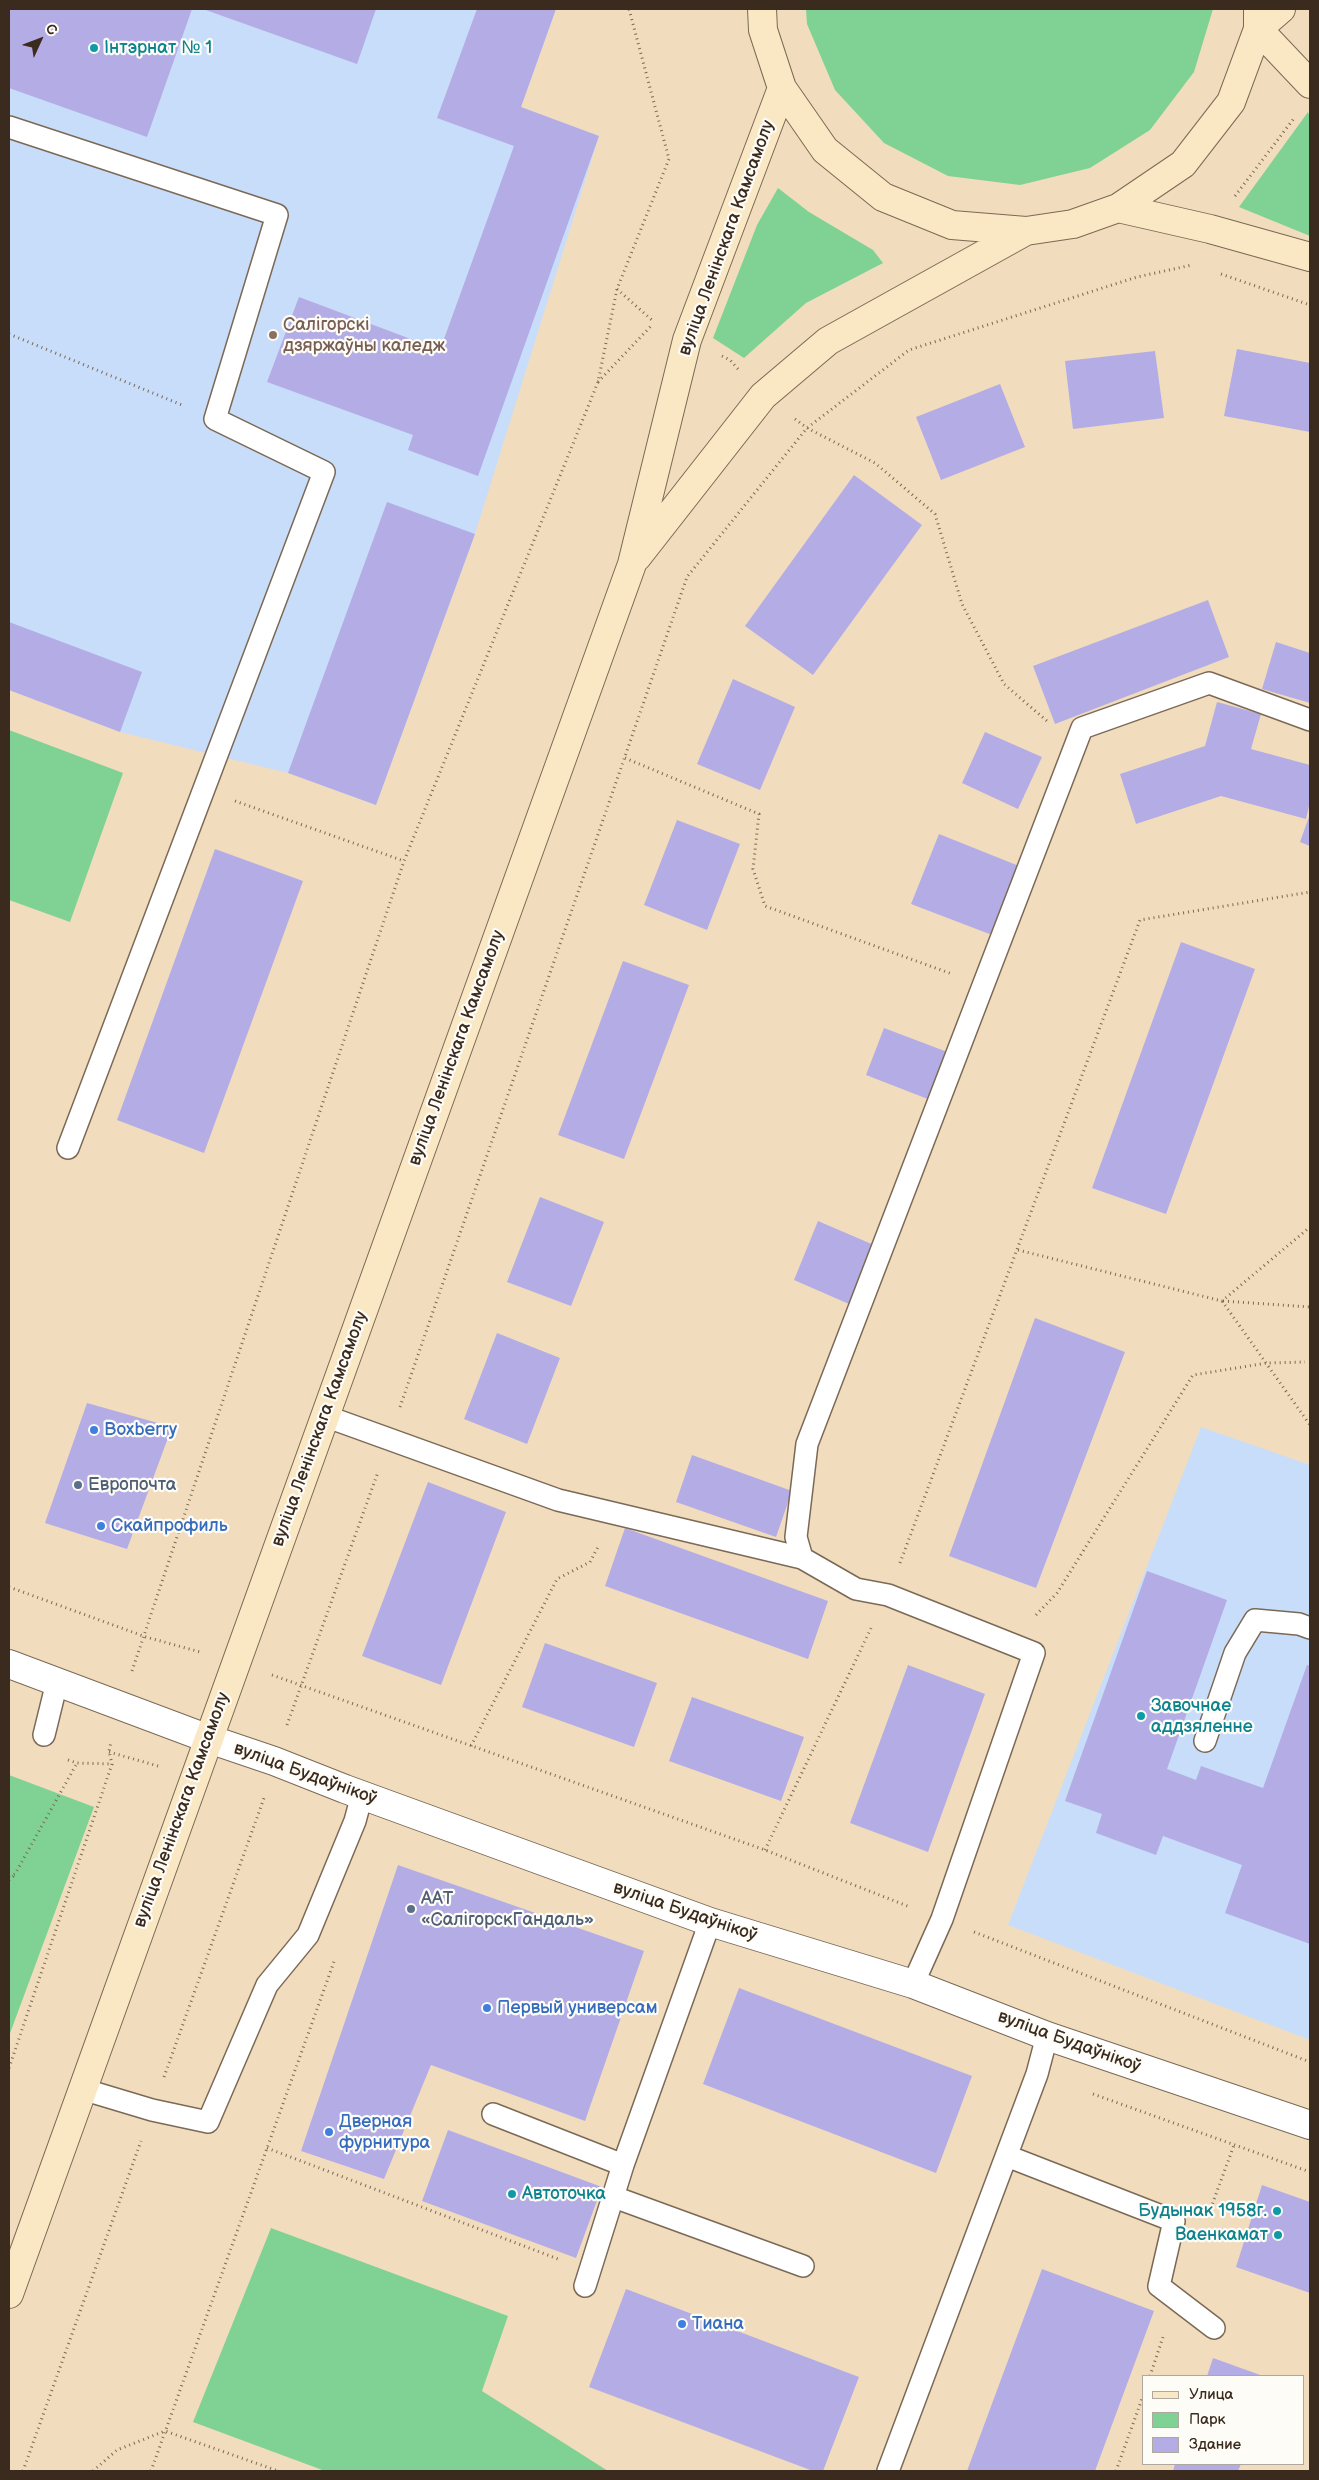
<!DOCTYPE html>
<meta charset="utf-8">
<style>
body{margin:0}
#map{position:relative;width:1319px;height:2480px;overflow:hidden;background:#f1ddbd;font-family:"Balsamiq Sans",sans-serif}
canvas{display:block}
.frame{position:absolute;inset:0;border:10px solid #3b2a1e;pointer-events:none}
.legend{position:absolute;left:1142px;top:2375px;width:162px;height:90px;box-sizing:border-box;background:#fdfcf7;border:1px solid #afa8a0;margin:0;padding:6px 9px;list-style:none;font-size:15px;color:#3b2a1e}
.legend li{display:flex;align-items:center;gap:10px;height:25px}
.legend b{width:25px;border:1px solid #afa8a0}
.north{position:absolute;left:15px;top:15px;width:50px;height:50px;-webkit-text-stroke:4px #fdfcf7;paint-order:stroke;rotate:47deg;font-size:14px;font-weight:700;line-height:20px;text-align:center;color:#3b2a1e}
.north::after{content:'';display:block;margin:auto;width:18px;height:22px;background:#3b2a1e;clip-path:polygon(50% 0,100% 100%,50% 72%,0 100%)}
</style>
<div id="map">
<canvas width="1319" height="2480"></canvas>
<div class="frame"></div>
<ul class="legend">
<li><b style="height:6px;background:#fae7c3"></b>Улица</li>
<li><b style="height:14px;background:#7fd294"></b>Парк</li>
<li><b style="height:14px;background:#b4ace5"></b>Здание</li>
</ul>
<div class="north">С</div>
</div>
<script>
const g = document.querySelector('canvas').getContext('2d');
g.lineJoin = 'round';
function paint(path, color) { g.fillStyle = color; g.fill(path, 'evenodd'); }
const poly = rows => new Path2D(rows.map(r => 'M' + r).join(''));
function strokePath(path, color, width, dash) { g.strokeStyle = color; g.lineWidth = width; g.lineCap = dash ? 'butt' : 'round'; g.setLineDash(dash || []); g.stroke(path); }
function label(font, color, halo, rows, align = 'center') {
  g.font = font + ' "Balsamiq Sans",sans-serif'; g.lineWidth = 4.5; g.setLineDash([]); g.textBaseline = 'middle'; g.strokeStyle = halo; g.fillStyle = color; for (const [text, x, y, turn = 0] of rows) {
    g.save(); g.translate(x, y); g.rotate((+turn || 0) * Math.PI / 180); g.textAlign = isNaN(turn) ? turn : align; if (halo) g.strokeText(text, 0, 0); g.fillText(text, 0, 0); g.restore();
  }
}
paint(poly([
 [9,9,556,9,521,107,599,136,475,534,376,805,288,773,120,732,9,690],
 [1201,1427,1310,1465,1310,2040,1008,1925]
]), '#c8ddf9');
paint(poly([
 [806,9,1213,9,1194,72,1150,130,1090,168,1020,185,948,176,884,143,835,90,807,24],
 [1308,112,1310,117,1310,236,1239,207],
 [778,188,809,212,873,250,883,263,806,303,744,358,713,338,757,225],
 [9,730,123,773,70,922,9,900],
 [9,1775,94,1807,9,2036],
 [271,2228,508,2316,482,2391,608,2471,325,2471,193,2422]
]), '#7fd294');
paint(poly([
 [9,9,192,9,147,137,9,88],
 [203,9,376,9,357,64],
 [477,9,556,9,521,107,599,136,478,476,408,450,413,435,267,382,299,297,440,350,514,146,437,118],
 [1237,349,1310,363,1310,432,1224,416],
 [1155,351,1164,418,1073,429,1065,361],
 [1000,384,1025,447,941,480,916,417],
 [854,475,922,525,813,675,745,626],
 [387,502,475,534,376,805,288,773],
 [1208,600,1229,657,1055,724,1033,666],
 [9,622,142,672,120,732,9,690],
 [1276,642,1310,653,1310,703,1262,689],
 [733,679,795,707,760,790,697,764],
 [1217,702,1261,714,1251,749,1310,765,1310,802,1306,819,1221,796,1136,824,1120,774,1205,746],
 [985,732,1042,757,1018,809,962,783],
 [1310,814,1310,846,1300,842],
 [677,820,740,844,707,930,644,905],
 [939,834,1019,866,992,935,911,904],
 [215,849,303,881,204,1153,117,1120],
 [1181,942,1255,969,1166,1214,1092,1188],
 [623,961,689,985,624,1159,558,1135],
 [884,1028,950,1053,933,1101,866,1075],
 [540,1197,604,1222,571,1306,507,1282],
 [818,1221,874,1245,849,1304,794,1280],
 [1035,1318,1125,1352,1036,1588,949,1556],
 [497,1333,560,1358,527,1444,464,1419],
 [87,1403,172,1427,127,1549,45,1523],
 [692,1455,792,1491,776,1537,676,1502],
 [428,1482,506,1512,441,1685,362,1656],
 [625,1528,828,1601,808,1659,605,1586],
 [1147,1571,1227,1600,1167,1769,1196,1780,1201,1766,1263,1788,1307,1665,1310,1666,1310,1944,1225,1913,1242,1865,1163,1836,1156,1855,1096,1833,1102,1814,1065,1801],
 [545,1643,657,1683,634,1747,522,1707],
 [908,1665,985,1694,928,1852,850,1823],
 [692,1697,804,1737,781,1801,669,1761],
 [398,1865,644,1951,585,2121,431,2065,384,2179,301,2151],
 [739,1988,972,2076,936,2173,703,2084],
 [448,2130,602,2187,576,2258,422,2201],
 [1262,2185,1310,2202,1310,2293,1236,2267],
 [1042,2269,1154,2311,1095,2471,967,2471],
 [626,2289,859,2377,823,2471,813,2471,589,2387],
 [1213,2358,1263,2376,1207,2376],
 [1175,2464,1241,2464,1238,2471,1173,2471]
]), '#b4ace5');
const service = poly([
 [9,127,277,215,215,419,324,472,68,1148],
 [325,1416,558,1500,802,1558],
 [44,1735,57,1682],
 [1205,1741,1235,1653,1255,1620,1299,1624,1310,1628],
 [913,1984,942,1919,1034,1653,888,1595,856,1589,802,1558,796,1537,807,1444,1082,728,1209,683,1310,720],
 [82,2089,152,2110,208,2122,267,1985,308,1935,355,1821,362,1795],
 [493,2114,623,2165,710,1922],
 [1007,2156,1174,2221,1159,2286,1214,2328],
 [614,2197,803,2266],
 [585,2286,623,2165],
 [888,2471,1037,2074,1047,2036]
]);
const minor = poly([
 [9,1664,209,1739]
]);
const tertiary = poly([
 [209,1739,274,1761,345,1789,710,1922,913,1984,1047,2036,1310,2125]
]);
const secondary = poly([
 [762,9,763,30,782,88,825,150,883,197,952,225,1026,231,1073,224,1118,208,1183,164,1231,102,1258,29,1258,9],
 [1258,29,1310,84],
 [1258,29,1281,9],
 [1118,208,1210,229,1310,257],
 [637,557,763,396,828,341,1026,231],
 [9,2294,632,564,687,340,782,88]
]);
strokePath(service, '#7b6956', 24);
strokePath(minor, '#7b6956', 30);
strokePath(tertiary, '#7b6956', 30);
strokePath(secondary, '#7b6956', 30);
strokePath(poly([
 [1235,196,1295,117],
 [1221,274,1310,305],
 [617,289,653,321],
 [9,334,182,405],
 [722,356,730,360,738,369],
 [598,382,651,326],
 [795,419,807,428,875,463,935,514,962,604,1004,684,1047,721],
 [625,758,759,814,753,869,765,906,952,974],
 [235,801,404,861],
 [1018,1250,1222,1301,1310,1227],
 [1222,1301,1310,1425],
 [1223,1301,1310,1307],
 [400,1407,687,577,807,428,909,350,1137,277,1192,265],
 [900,1563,1140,920,1310,892],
 [9,1587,146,1637,200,1652],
 [1036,1615,1057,1593,1193,1375,1267,1363,1305,1362],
 [132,1671,404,861,598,382,617,289,669,159,629,9],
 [272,1675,765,1850,910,1907],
 [287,1725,378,1472],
 [471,1746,557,1579,590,1562,599,1545],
 [109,1752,158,1766],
 [68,1760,77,1763,112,1764],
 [765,1850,872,1626],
 [9,1876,15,1874,77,1763],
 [9,1880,15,1875],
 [974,1932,1310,2062],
 [9,2068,112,1764,109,1751,111,1742],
 [164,2077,264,1798],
 [1093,2094,1310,2172],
 [267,2148,558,2259],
 [1209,2213,1234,2145],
 [1150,2376,1164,2334],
 [23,2471,141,2141],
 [93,2471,117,2450,165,2431,278,2471],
 [151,2471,335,1959],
 [1116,2471,1143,2396]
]), '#7b6956', 3, [1, 4]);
strokePath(service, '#fff', 21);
strokePath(minor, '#fff', 28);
strokePath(tertiary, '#fff', 28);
strokePath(secondary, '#fae7c3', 28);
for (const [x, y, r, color] of [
 [94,48,5,"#0f9aa8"],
 [273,335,5,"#8d6e63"],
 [94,1430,5,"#3f7fe0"],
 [78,1485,5,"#5c6f8a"],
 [101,1526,5,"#3f7fe0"],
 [1141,1716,5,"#0f9aa8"],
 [411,1909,5,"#5c6f8a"],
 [487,2008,5,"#3f7fe0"],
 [329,2132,5,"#3f7fe0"],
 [512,2194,5,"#0f9aa8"],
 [1277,2211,5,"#0f9aa8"],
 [1278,2235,5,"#0f9aa8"],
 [682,2324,5,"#3f7fe0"]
]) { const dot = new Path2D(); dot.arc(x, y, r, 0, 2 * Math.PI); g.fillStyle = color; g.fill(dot); strokePath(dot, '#fdfcf7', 2); }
label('18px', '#0d838f', '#fdfcf7', [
 ["Інтэрнат № 1",104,48],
 ["Завочнае",1151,1706],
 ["аддзяленне",1151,1727],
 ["Автоточка",522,2194],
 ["Будынак 1958г.",1267,2211,"right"],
 ["Ваенкамат",1268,2235,"right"]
], 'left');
label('18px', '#3b2a1e', '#fdfcf7', [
 ["вуліца Ленінскага Камсамолу",727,238,-70],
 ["вуліца Ленінскага Камсамолу",457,1048,-70],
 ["вуліца Ленінскага Камсамолу",320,1429,-70],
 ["вуліца Будаўнікоў",305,1774,20],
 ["вуліца Ленінскага Камсамолу",182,1810,-70],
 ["вуліца Будаўнікоў",685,1912,19],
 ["вуліца Будаўнікоў",1069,2042,20]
]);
label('18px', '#785e54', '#fdfcf7', [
 ["Салігорскі",283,325],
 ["дзяржаўны каледж",283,346]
], 'left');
label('18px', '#366cbe', '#fdfcf7', [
 ["Boxberry",104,1430],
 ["Скайпрофиль",111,1526],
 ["Первый универсам",497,2008],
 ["Дверная",339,2122],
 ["фурнитура",339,2143],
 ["Тиана",692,2324]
], 'left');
label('18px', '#4e5e75', '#fdfcf7', [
 ["Европочта",88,1485],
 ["ААТ",421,1899],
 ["«СалігорскГандаль»",421,1920]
], 'left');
</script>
